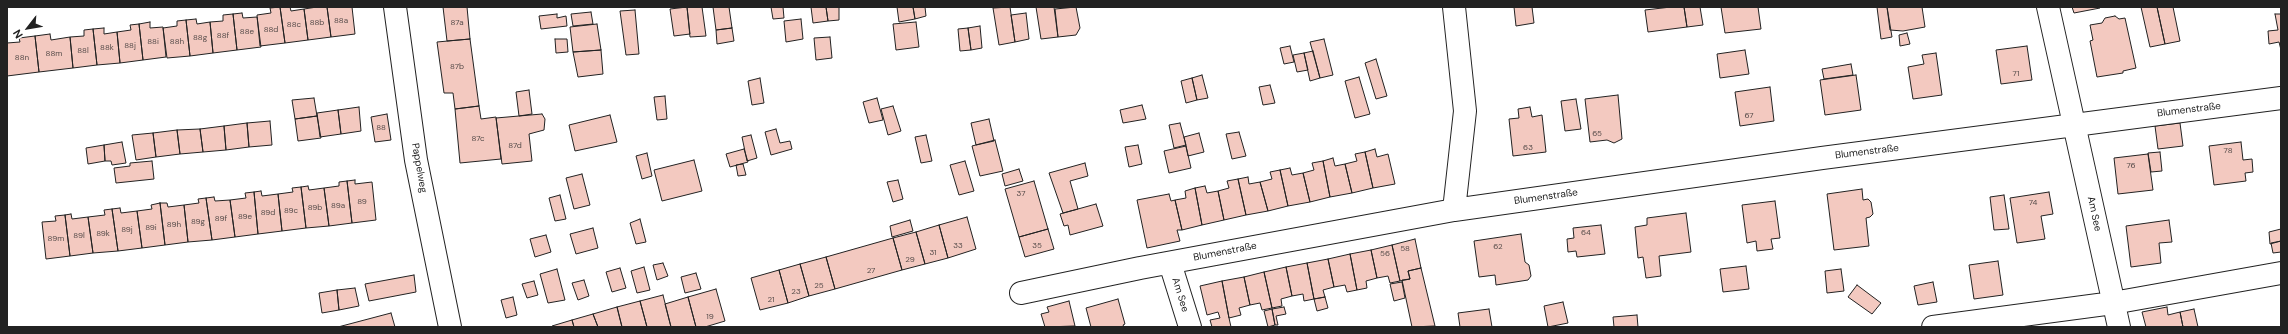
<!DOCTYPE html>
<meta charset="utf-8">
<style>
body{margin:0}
#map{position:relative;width:2288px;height:334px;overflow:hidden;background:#fff;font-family:"DM Sans",sans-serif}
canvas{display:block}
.frame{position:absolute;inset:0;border:8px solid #222;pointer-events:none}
.north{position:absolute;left:8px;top:8px;width:40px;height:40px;-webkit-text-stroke:3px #fff;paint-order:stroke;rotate:239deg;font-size:11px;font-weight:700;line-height:16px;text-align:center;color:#222}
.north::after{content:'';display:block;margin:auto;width:14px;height:18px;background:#222;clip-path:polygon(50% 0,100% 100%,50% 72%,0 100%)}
</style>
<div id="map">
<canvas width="2288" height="334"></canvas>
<div class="frame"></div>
<div class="north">N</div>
</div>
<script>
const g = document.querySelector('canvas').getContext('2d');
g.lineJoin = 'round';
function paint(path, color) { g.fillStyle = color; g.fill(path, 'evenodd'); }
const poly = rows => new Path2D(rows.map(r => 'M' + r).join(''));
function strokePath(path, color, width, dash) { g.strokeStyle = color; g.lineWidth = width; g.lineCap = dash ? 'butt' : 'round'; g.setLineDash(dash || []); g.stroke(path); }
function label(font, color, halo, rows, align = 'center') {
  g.font = font + ' "DM Sans",sans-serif'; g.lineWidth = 3; g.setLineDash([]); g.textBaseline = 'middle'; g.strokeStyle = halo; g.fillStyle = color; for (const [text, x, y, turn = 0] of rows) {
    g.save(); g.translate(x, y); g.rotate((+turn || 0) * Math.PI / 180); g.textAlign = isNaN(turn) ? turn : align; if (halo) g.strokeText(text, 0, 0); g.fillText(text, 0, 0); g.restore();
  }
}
const building = poly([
 [280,7,290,7,291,11,304,9,308,40,285,43,280,7],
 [280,7,285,43,260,46,257,15,271,13,270,8,280,7],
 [317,7,327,7,331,37,308,40,304,9,317,7],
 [327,7,352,7,355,34,331,37,327,7],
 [443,7,467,7,470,39,447,41,443,7],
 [687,7,690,34,674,36,670,9,687,7],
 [687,7,702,7,706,36,690,37,687,7],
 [713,7,729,7,732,28,716,30,713,7],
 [771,7,783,7,784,18,773,19,771,7],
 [811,7,826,7,828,21,813,23,811,7],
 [826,7,839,7,839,20,828,21,826,7],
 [897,7,913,7,915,19,899,22,897,7],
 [913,7,925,7,926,16,915,19,913,7],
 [1010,7,1015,42,999,45,993,8,1010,7],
 [1036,7,1054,7,1058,37,1041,39,1036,7],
 [1076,7,1080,28,1076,35,1058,37,1055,9,1076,7],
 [1514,7,1532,7,1534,23,1516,26,1514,7],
 [1671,7,1684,7,1687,27,1648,32,1645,10,1671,7],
 [1684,7,1700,7,1703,25,1687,27,1684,7],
 [1721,7,1758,7,1761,29,1725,33,1721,7],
 [1877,7,1887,7,1892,37,1881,39,1877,7],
 [1887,7,1922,7,1925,27,1903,31,1890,30,1887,7],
 [2072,7,2100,7,2100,8,2074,13,2072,7],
 [2141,7,2157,7,2165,44,2150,47,2141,7],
 [2157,7,2173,7,2180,41,2165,44,2157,7],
 [635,10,639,54,626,55,620,11,635,10],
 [591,12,593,24,573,26,571,14,591,12],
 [242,13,243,18,257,17,261,47,237,50,233,14,242,13],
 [1026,13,1029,39,1015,42,1011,15,1026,13],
 [233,14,237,50,213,53,210,22,223,21,223,15,233,14],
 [557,14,557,18,566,16,567,26,541,29,539,16,557,14],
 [2275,14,2281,14,2281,50,2279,42,2269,44,2268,31,2278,30,2275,14],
 [2115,16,2119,19,2125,18,2136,68,2123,71,2123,73,2097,77,2090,41,2093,40,2090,25,2102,23,2105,18,2115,16],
 [196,19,197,24,210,22,213,53,190,56,186,20,196,19],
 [801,19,803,39,786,42,784,21,801,19],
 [186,20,190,56,167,58,163,28,177,26,177,21,186,20],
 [150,22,150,28,163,27,166,57,143,60,139,24,150,22],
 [916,22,919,47,896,50,893,24,916,22],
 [139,24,143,60,120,63,117,32,131,30,130,25,139,24],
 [597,24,601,50,573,52,570,27,597,24],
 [980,26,982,48,971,50,968,28,980,26],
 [104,28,104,34,117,32,120,63,97,65,93,29,104,28],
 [732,28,734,41,717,44,716,30,732,28],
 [968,28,971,50,960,51,958,29,968,28],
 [93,29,97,65,73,68,70,37,84,36,84,30,93,29],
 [1907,33,1910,44,1900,46,1899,35,1907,33],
 [50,34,51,40,70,37,73,68,39,72,35,36,50,34],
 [35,36,39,72,7,76,7,43,20,42,19,38,35,36],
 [830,37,832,58,816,60,814,38,830,37],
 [470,39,479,106,455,109,453,93,444,93,437,42,470,39],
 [555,39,567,39,568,52,556,53,555,39],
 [1324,39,1333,75,1320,78,1310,42,1324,39],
 [1290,46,1294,62,1284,64,1280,48,1290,46],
 [2027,46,2032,80,2001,84,1996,50,2027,46],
 [601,50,603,74,578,77,573,52,601,50],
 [1745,50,1749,74,1720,78,1717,54,1745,50],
 [1313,51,1320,78,1310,81,1304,53,1313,51],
 [1304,53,1308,70,1297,72,1293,55,1304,53],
 [1936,53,1942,95,1913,99,1908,67,1924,64,1922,55,1936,53],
 [1376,59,1387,96,1376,99,1365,63,1376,59],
 [1851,64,1853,75,1824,79,1822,69,1851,64],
 [1202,75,1208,98,1197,100,1192,78,1202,75],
 [1856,75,1861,110,1825,115,1820,80,1856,75],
 [1359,77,1370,114,1355,118,1345,81,1359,77],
 [760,78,764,103,752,105,748,81,760,78],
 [1192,78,1197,100,1186,103,1181,81,1192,78],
 [1270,85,1275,103,1263,105,1259,87,1270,85],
 [1770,87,1774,121,1740,126,1735,92,1770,87],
 [529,90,532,114,519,116,516,92,529,90],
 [1618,95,1622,139,1614,143,1607,140,1590,142,1585,99,1618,95],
 [665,96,667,119,657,120,654,97,665,96],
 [314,98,317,116,295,119,292,100,314,98],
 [877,98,883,120,869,123,863,102,877,98],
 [1576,99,1581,129,1565,131,1561,101,1576,99],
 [1142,105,1146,119,1123,123,1120,110,1142,105],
 [479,106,481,119,496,117,501,159,460,163,455,109,479,106],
 [893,106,901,131,888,135,881,109,893,106],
 [359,107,361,131,341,134,338,110,359,107],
 [1530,107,1532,117,1542,115,1546,152,1513,156,1509,119,1519,118,1518,109,1530,107],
 [338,110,341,134,320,137,317,113,338,110],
 [387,114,391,140,375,142,371,117,387,114],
 [542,114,545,119,544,130,529,134,532,161,502,164,496,118,542,114],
 [610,115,617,142,575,151,569,125,610,115],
 [317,116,321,138,298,141,295,119,317,116],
 [989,119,994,141,976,145,971,123,989,119],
 [270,121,272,145,249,147,247,123,270,121],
 [247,123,249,147,226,150,224,126,247,123],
 [1180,123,1186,145,1174,148,1169,125,1180,123],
 [2180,123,2183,146,2158,149,2155,126,2180,123],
 [224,126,226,150,203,152,200,129,224,126],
 [200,129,203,152,180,154,177,130,200,129],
 [776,129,780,143,790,141,792,149,771,155,765,132,776,129],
 [177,130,180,154,156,157,153,133,177,130],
 [1239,132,1246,156,1232,159,1226,134,1239,132],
 [153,133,156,157,136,160,132,135,153,133],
 [1199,133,1204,152,1188,156,1184,137,1199,133],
 [751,135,757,158,747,161,742,137,751,135],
 [926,135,932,161,921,163,915,137,926,135],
 [995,140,1003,171,980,176,972,146,995,140],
 [122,142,126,163,112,165,111,161,105,161,104,145,122,142],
 [2241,142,2243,160,2252,159,2253,172,2245,173,2246,181,2214,185,2209,146,2241,142],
 [104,145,105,161,88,164,86,148,104,145],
 [1138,145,1142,164,1129,167,1125,147,1138,145],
 [1186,146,1191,168,1169,173,1164,151,1186,146],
 [744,149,748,162,730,167,726,154,744,149],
 [1375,149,1377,157,1388,154,1395,184,1373,188,1365,152,1375,149],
 [1365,152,1373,188,1352,193,1345,164,1357,161,1355,154,1365,152],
 [2160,152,2162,171,2151,172,2148,153,2160,152],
 [647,153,652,176,642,179,636,156,647,153],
 [2148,154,2153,190,2118,194,2114,158,2148,154],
 [1333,158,1335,166,1345,164,1352,193,1330,197,1323,161,1333,158],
 [694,160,702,191,662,201,654,170,694,160],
 [152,161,154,179,116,183,114,168,130,166,130,163,152,161],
 [965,161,974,191,959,195,950,165,965,161],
 [1323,161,1330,197,1310,202,1303,173,1314,170,1312,163,1323,161],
 [1085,163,1088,176,1070,181,1078,209,1063,213,1049,173,1085,163],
 [743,164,746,175,738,176,736,165,743,164],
 [1290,168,1292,175,1303,173,1310,202,1288,206,1280,170,1290,168],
 [1019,169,1023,181,1005,186,1002,174,1019,169],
 [1280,170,1288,206,1268,211,1260,182,1272,179,1270,172,1280,170],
 [582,174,590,205,574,209,566,178,582,174],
 [1248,177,1249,184,1260,182,1268,211,1246,215,1238,179,1248,177],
 [1238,179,1246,215,1224,220,1218,191,1229,188,1227,181,1238,179],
 [355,180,355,184,372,182,376,220,352,223,347,181,355,180],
 [898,180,903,199,893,202,887,182,898,180],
 [347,181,352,223,329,226,324,188,339,186,339,182,347,181],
 [1034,181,1048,229,1019,237,1005,189,1034,181],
 [308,186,309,190,324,188,329,226,306,228,301,187,308,186],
 [1205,186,1207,193,1218,191,1224,220,1202,225,1195,188,1205,186],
 [301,187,306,228,282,231,278,194,293,192,292,188,301,187],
 [1195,188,1202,225,1182,230,1175,200,1186,198,1185,191,1195,188],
 [1862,189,1863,200,1868,199,1871,202,1873,214,1870,217,1866,218,1869,246,1834,250,1827,194,1862,189],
 [261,191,262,196,278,194,282,231,258,234,254,192,261,191],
 [254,192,258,234,235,237,230,200,246,198,245,193,254,192],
 [2049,192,2053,214,2041,216,2045,239,2017,243,2010,198,2049,192],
 [1169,194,1171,201,1175,200,1182,230,1177,230,1180,241,1147,248,1137,200,1169,194],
 [560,195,566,219,555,221,549,198,560,195],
 [2004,195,2009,229,1994,230,1990,197,2004,195],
 [214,197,215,201,230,200,235,237,212,240,206,198,214,197],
 [206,198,212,240,188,242,184,205,199,203,198,199,206,198],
 [1775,201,1780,238,1771,239,1773,249,1757,251,1756,241,1747,243,1742,205,1775,201],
 [160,203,167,203,168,207,184,205,188,242,165,245,160,203],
 [160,203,165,245,142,248,137,211,152,209,151,205,160,203],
 [1096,204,1103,226,1070,235,1068,225,1064,226,1060,214,1096,204],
 [120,208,121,213,137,211,142,248,118,251,112,209,120,208],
 [112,209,118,251,93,253,88,217,105,215,104,210,112,209],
 [1686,213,1691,252,1659,256,1661,276,1646,278,1643,257,1638,258,1635,227,1647,225,1647,218,1686,213],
 [71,214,72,219,88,217,93,253,70,256,65,215,71,214],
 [65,215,70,256,46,259,42,222,56,221,55,216,65,215],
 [967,217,976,249,948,258,939,225,967,217],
 [640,219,646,242,636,244,630,223,640,219],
 [910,220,913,231,892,237,890,226,910,220],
 [2169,220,2172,242,2159,243,2161,263,2131,267,2126,226,2169,220],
 [939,225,948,258,925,264,916,232,939,225],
 [1601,225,1605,254,1577,257,1576,251,1568,252,1567,239,1574,238,1573,228,1601,225],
 [593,228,598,248,576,254,570,234,593,228],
 [1048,229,1054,249,1025,257,1019,237,1048,229],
 [2281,229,2281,241,2270,244,2269,232,2281,229],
 [916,232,925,264,902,270,893,238,916,232],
 [1521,234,1525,262,1529,265,1531,276,1528,280,1496,285,1495,275,1479,277,1474,241,1521,234],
 [546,235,551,252,535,257,530,239,546,235],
 [893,238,902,270,835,289,826,257,893,238],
 [1415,239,1421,268,1408,271,1410,279,1400,281,1392,245,1415,239],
 [2281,241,2281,252,2273,253,2271,243,2281,241],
 [1392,245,1400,281,1390,283,1388,276,1377,278,1371,250,1392,245],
 [1371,250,1377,278,1366,281,1367,288,1357,290,1350,254,1371,250],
 [1350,254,1357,290,1347,292,1345,285,1334,287,1328,259,1350,254],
 [826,257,835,289,809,296,800,264,826,257],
 [1328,259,1334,287,1323,290,1325,297,1314,299,1307,263,1328,259],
 [1998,261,2003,295,1974,299,1969,265,1998,261],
 [663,263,668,276,657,280,653,265,663,263],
 [1307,263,1314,299,1304,301,1303,294,1292,296,1286,267,1307,263],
 [800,264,809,296,788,303,779,270,800,264],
 [1746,266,1749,289,1723,292,1720,269,1746,266],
 [644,267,650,290,637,293,631,271,644,267],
 [1286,267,1292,296,1281,299,1282,306,1272,308,1264,272,1286,267],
 [620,268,626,288,612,292,606,272,620,268],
 [1421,268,1435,326,1412,327,1402,280,1410,279,1408,271,1421,268],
 [557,269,565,300,548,303,540,274,557,269],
 [1841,269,1844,291,1827,293,1825,271,1841,269],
 [779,270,788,303,760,310,751,278,779,270],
 [1264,272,1272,308,1262,310,1260,303,1250,305,1244,277,1264,272],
 [696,273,701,289,685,293,681,277,696,273],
 [414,275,416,292,369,301,365,284,414,275],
 [1244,277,1250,305,1239,308,1241,315,1229,318,1222,281,1244,277],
 [584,280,589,296,578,300,572,283,584,280],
 [534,281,538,295,527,298,522,284,534,281],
 [1222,281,1229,318,1231,327,1212,327,1210,320,1220,318,1218,312,1207,315,1200,286,1222,281],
 [1402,282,1405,298,1394,301,1390,284,1402,282],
 [1933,282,1937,302,1918,305,1914,286,1933,282],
 [1857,285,1881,303,1872,314,1848,297,1857,285],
 [355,288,359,306,339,310,337,290,355,288],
 [716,289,725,321,705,327,696,327,688,297,716,289],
 [337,290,339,310,322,313,319,293,337,290],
 [663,295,671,327,647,327,640,301,663,295],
 [513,297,517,315,506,318,501,300,513,297],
 [688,297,696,327,671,327,665,304,688,297],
 [1325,297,1328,308,1317,311,1314,299,1325,297],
 [1118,299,1125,324,1123,325,1124,327,1091,327,1086,308,1118,299],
 [640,301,647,327,622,327,617,307,640,301],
 [1069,301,1075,326,1045,327,1041,314,1049,312,1047,307,1069,301],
 [1563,302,1568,323,1548,327,1544,306,1563,302],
 [617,307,622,327,598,327,593,314,617,307],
 [1284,307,1286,314,1276,316,1278,325,1275,325,1272,309,1284,307],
 [2167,307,2168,315,2180,312,2183,327,2146,327,2142,312,2167,307],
 [1272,309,1275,325,1268,327,1264,311,1272,309],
 [1489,309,1492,327,1460,327,1458,313,1489,309],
 [2194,309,2198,327,2183,327,2180,312,2194,309],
 [391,313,395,327,338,327,391,313],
 [593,314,598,327,574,327,572,320,593,314],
 [1637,315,1638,327,1614,327,1613,317,1637,315],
 [572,320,574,327,552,327,552,326,572,320]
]);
paint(building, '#f3c9c0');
strokePath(building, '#222', 1);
const street = poly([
 [395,7,416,160,450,327],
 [1454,7,1465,111,1454,210,1822,158,2281,98],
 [2048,7,2119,327],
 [1170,263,1190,327],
 [1021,293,1140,268,1454,210],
 [1933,327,2113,303,2281,273]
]);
strokePath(street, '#222', 24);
strokePath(street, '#fff', 22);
label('8px', '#564c4a', null, [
 ["88a",341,21],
 ["88b",317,23],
 ["87a",457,23],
 ["88c",294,25],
 ["88d",271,30],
 ["88e",247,32],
 ["88f",223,36],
 ["88g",200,38],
 ["88i",153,42],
 ["88h",177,42],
 ["88j",130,46],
 ["88k",107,48],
 ["88l",83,51],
 ["88m",54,54],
 ["88n",22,58],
 ["87b",457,67],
 ["71",2016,74],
 ["67",1749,116],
 ["88",381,128],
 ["65",1597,134],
 ["87c",478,139],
 ["87d",515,146],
 ["63",1528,148],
 ["78",2228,151],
 ["76",2131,166],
 ["37",1021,194],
 ["89",362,202],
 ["74",2033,203],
 ["89a",338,206],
 ["89b",315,208],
 ["89c",291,211],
 ["89d",268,213],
 ["89e",245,217],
 ["89f",221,219],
 ["89g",198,222],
 ["89h",174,225],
 ["89i",151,228],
 ["89j",127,230],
 ["64",1586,233],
 ["89k",103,234],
 ["89l",79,236],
 ["89m",56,239],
 ["33",958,246],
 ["35",1037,246],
 ["62",1498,247],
 ["58",1405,249],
 ["31",933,253],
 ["56",1385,254],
 ["29",910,260],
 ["27",871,271],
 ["25",819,286],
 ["23",796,292],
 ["21",771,300],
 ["19",710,317]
]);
label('10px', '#222', '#fff', [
 ["Blumenstraße",2189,110,-7],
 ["Blumenstraße",1867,152,-7],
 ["Pappelweg",419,168,80],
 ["Blumenstraße",1546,197,-8],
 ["Am See",2094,214,78],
 ["Blumenstraße",1225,252,-11],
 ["Am See",1180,295,73]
]);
</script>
